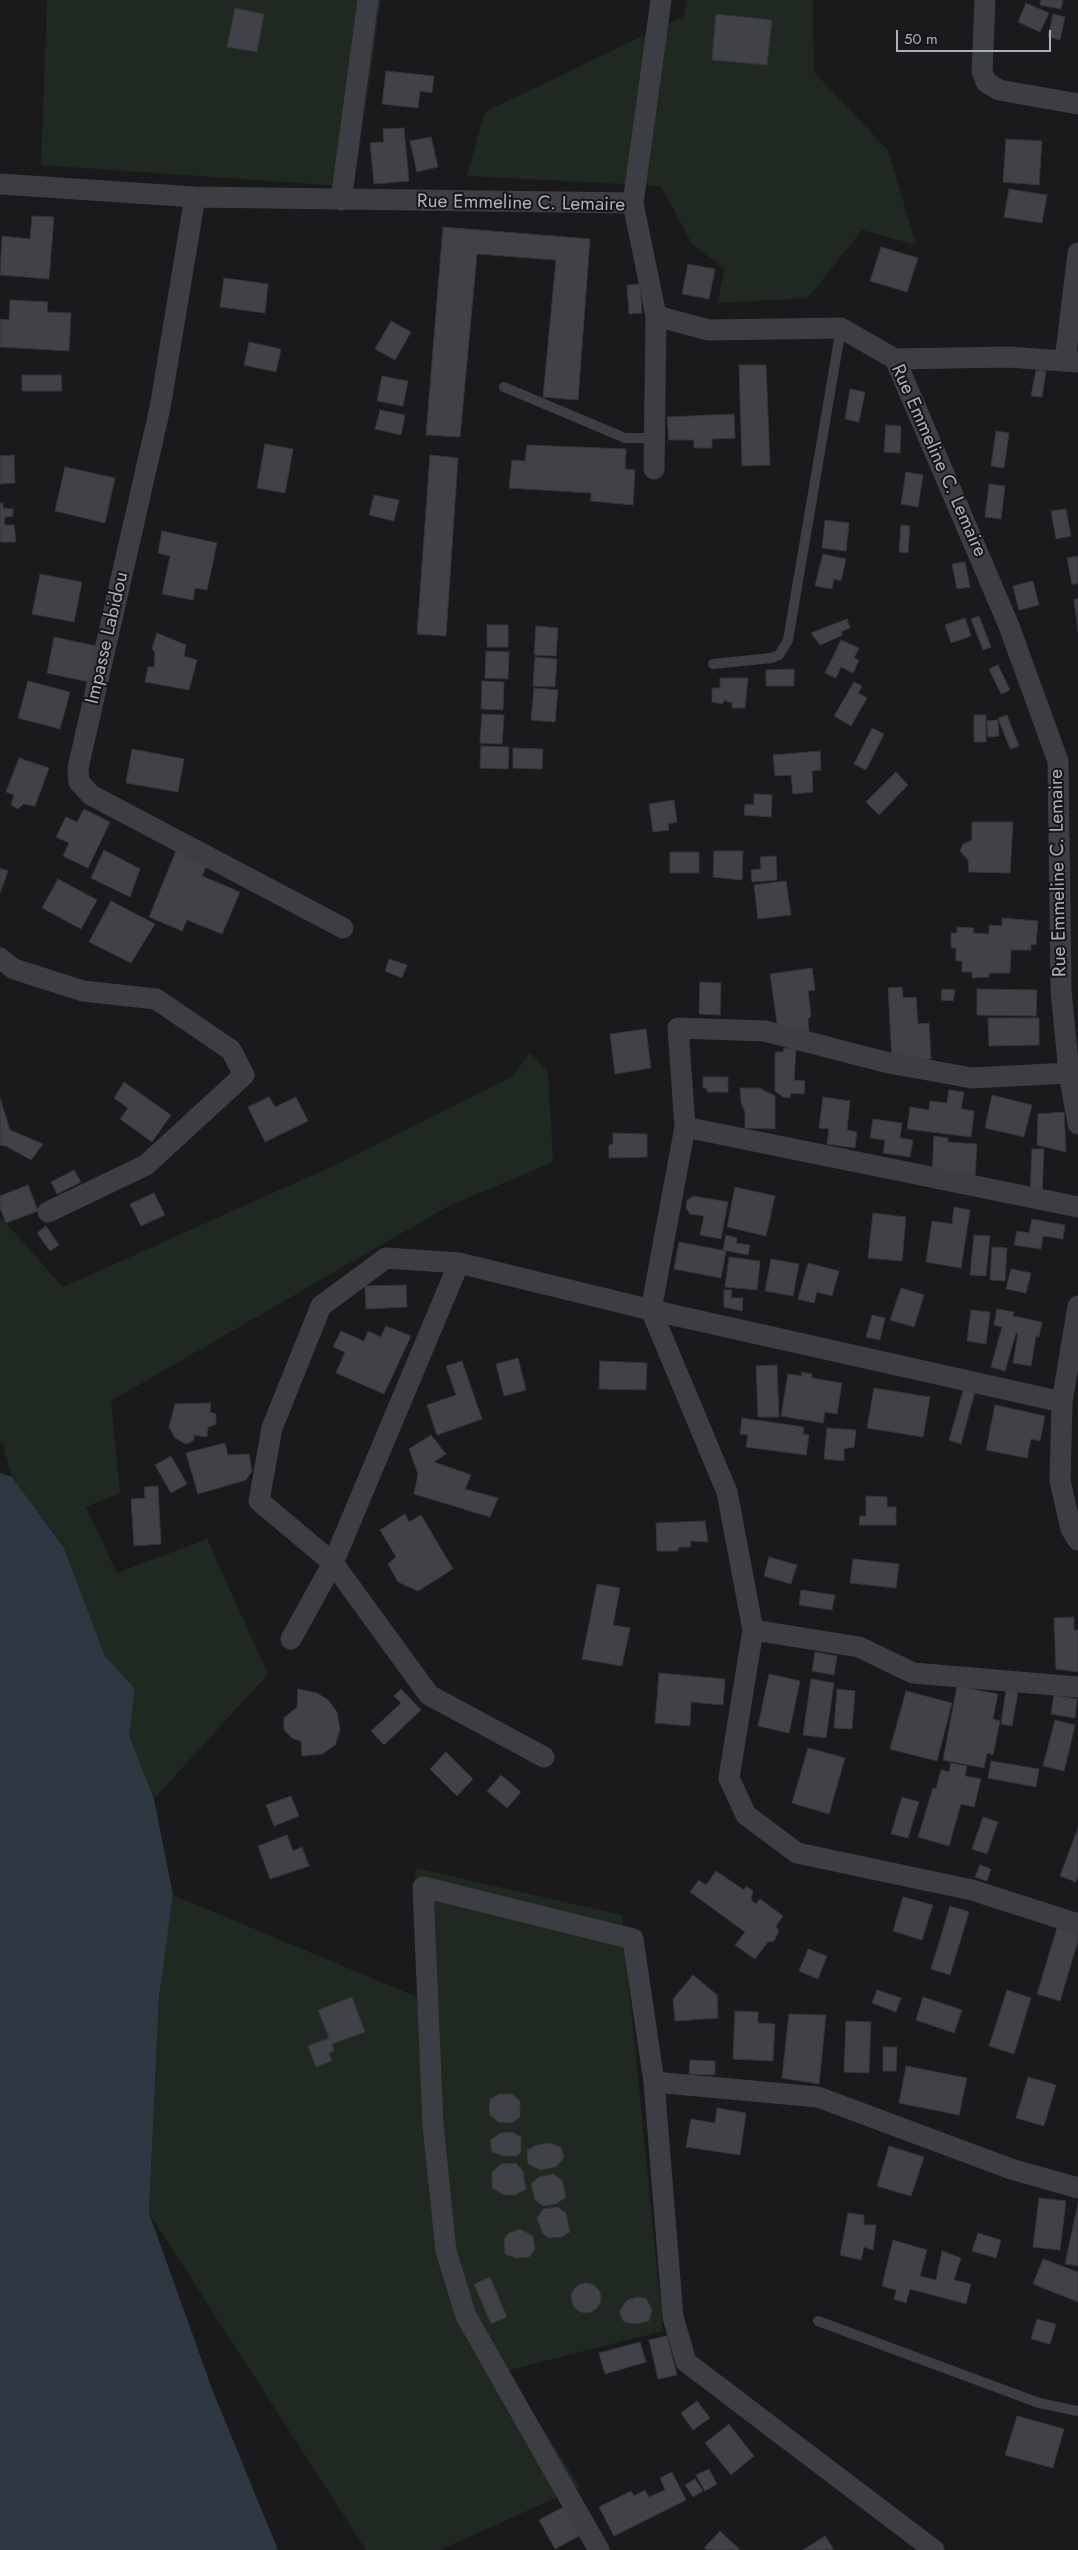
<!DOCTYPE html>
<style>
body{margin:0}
#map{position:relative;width:1078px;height:2550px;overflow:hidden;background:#1a1a1d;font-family:Jost,sans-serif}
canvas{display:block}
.scale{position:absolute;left:896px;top:30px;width:155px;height:22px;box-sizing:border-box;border:2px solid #acafbd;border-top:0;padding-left:6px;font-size:15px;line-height:18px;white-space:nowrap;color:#acafbd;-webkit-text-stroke:4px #151518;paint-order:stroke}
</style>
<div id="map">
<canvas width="1078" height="2550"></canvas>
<div class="scale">50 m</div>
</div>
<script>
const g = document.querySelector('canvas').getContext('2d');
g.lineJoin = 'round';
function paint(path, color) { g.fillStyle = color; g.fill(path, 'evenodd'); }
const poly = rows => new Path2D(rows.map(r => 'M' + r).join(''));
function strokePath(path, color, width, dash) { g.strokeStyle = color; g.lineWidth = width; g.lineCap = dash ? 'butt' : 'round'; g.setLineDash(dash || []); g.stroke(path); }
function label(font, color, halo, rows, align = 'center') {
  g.font = font + ' Jost,sans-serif'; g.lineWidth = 4; g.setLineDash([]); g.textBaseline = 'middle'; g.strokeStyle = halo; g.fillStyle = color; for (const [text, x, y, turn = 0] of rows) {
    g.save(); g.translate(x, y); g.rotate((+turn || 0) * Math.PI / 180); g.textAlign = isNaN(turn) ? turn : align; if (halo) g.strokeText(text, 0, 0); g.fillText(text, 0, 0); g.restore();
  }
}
paint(poly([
 [47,0,381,0,354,187,41,165],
 [686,0,813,0,814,72,888,150,916,245,862,230,808,298,717,303,725,269,692,244,661,186,467,176,485,112,684,16],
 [530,1053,548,1072,553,1162,447,1207,111,1401,120,1493,86,1507,117,1573,207,1539,268,1674,154,1799,129,1735,135,1689,105,1656,64,1548,12,1477,3,1444,0,1443,0,1216,63,1287,344,1161,512,1077],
 [415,1868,622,1915,663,2331,506,2371,580,2487,440,2550,366,2550,149,2213,159,1997,173,1895,422,1999]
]), '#1f2821');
paint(poly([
 [0,1473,12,1477,64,1548,105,1656,135,1689,129,1735,154,1799,173,1895,159,1997,149,2213,212,2389,278,2550,0,2550]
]), '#2e3742');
const building = poly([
 [1041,0,1063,0,1061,9,1040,5,1041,0],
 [1026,3,1049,13,1040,32,1018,22,1026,3],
 [235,8,264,14,257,52,227,47,235,8],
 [716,14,772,20,767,65,712,60,716,14],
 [1053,14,1065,17,1060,40,1048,37,1053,14],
 [386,71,434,76,432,93,420,91,418,108,382,104,386,71],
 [404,128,409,181,374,184,370,143,384,142,383,129,404,128],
 [431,137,438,167,417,172,410,141,431,137],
 [1006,139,1042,141,1039,185,1003,182,1006,139],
 [1009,189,1047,195,1042,223,1004,217,1009,189],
 [32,216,54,217,49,279,0,275,2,236,30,239,32,216],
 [443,227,590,239,578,400,543,397,556,260,477,254,460,437,426,435,443,227],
 [881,247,918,258,907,292,870,281,881,247],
 [688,264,715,269,709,299,682,294,688,264],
 [224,278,268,284,265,313,220,307,224,278],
 [640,284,642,313,629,314,627,285,640,284],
 [10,300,48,302,47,312,71,313,69,351,0,347,0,319,9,320,10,300],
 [391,321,411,332,395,360,375,349,391,321],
 [249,342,281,349,276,372,244,365,249,342],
 [739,365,766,365,770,465,742,466,739,365],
 [1036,370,1046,371,1042,397,1031,396,1036,370],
 [22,375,61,375,62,391,22,391,22,375],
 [382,376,408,381,403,406,377,401,382,376],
 [850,389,865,392,859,422,845,419,850,389],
 [380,410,405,415,401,435,375,429,380,410],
 [734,414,735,438,712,439,712,448,694,448,694,440,669,440,667,417,734,414],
 [886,425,901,426,900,453,884,452,886,425],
 [996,431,1009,433,1004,468,991,466,996,431],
 [265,444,293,449,285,493,257,488,265,444],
 [527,445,626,449,625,469,635,470,633,505,591,501,591,493,509,488,512,460,525,461,527,445],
 [14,455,15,483,0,484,0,456,14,455],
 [430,455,458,458,446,636,417,634,430,455],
 [65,467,115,478,105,523,55,511,65,467],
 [906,472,923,475,918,507,901,504,906,472],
 [989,484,1005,486,1001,519,985,517,989,484],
 [374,495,399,500,394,521,369,515,374,495],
 [0,503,3,503,3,508,13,509,13,516,5,517,4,525,14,525,16,542,0,542,0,503],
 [1066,509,1071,536,1056,539,1051,511,1066,509],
 [825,520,849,523,846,551,822,548,825,520],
 [901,525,910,526,908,553,899,552,901,525],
 [162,531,217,543,207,590,195,588,193,600,162,594,170,556,158,553,162,531],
 [823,554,846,559,841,581,834,579,832,589,815,586,823,554],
 [1078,556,1078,583,1072,585,1067,558,1078,556],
 [965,562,970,587,957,589,952,564,965,562],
 [40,574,82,582,74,622,32,614,40,574],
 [1033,581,1039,605,1019,610,1013,586,1033,581],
 [1074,599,1078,599,1078,632,1074,599],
 [979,616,991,647,983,650,971,619,979,616],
 [965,618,971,636,951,643,945,625,965,618],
 [847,619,850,628,841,632,843,635,820,645,811,633,847,619],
 [487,625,508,625,508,647,487,647,487,625],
 [536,626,558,628,556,656,534,655,536,626],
 [157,633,186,645,184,656,197,660,189,690,145,682,148,667,154,667,155,653,152,648,157,633],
 [54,637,96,646,89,682,47,673,54,637],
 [841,640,859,648,854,658,859,660,853,673,841,667,836,678,825,673,841,640],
 [486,651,509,652,508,679,485,678,486,651],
 [535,657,557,659,555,687,533,686,535,657],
 [998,665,1010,690,1001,694,989,669,998,665],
 [794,669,794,686,766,686,766,670,794,669],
 [720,678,748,678,745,708,732,708,732,702,727,702,726,699,722,704,712,702,712,688,720,688,720,678],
 [28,681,70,692,60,729,18,718,28,681],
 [482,681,504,682,503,710,481,709,482,681],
 [854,682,862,686,858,693,867,698,851,726,834,716,854,682],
 [534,688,558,690,555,722,531,720,534,688],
 [482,714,504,715,502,744,480,743,482,714],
 [974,715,986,715,986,742,974,742,974,715],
 [1007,715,1019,746,1010,749,998,718,1007,715],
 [998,720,999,736,988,737,987,721,998,720],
 [872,728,884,734,866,770,854,764,872,728],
 [481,746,509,747,508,769,480,768,481,746],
 [513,748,543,749,542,769,513,768,513,748],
 [132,749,184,759,178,792,126,783,132,749],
 [820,751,821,770,812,771,813,792,793,794,791,775,775,776,773,755,820,751],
 [19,758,49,768,35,806,23,804,18,809,11,805,14,795,6,792,19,758],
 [896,772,908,785,879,815,866,802,896,772],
 [754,794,772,795,771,817,744,815,745,804,754,805,754,794],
 [674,800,677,822,668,824,669,830,653,832,649,804,674,800],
 [84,809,110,822,88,868,63,856,69,843,56,837,66,817,77,822,84,809],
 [972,822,1013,822,1010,873,969,872,968,860,960,851,963,844,972,840,972,822],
 [104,850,140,869,130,897,91,878,104,850],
 [176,851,207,864,202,876,240,892,222,934,187,920,182,931,149,917,176,851],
 [714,851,743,851,742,880,713,877,714,851],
 [670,852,699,852,699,873,670,873,670,852],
 [776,856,777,880,752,882,751,870,761,869,760,857,776,856],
 [0,868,8,871,0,893,0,868],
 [58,879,97,900,81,929,42,908,58,879],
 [786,881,791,915,758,919,754,885,786,881],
 [111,901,155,924,131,963,89,942,111,901],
 [1002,918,1038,921,1036,945,1031,944,1031,950,1011,950,1010,973,989,973,989,977,972,978,972,972,962,972,962,961,956,961,956,948,951,948,951,933,957,933,957,927,974,928,973,933,989,934,989,925,1002,926,1002,918],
 [389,959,407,965,402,978,385,971,389,959],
 [812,968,815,990,808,991,811,1016,808,1019,809,1032,778,1029,770,974,812,968],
 [700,982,721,983,720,1015,699,1014,700,982],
 [902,987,903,998,916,997,918,1024,929,1023,931,1059,892,1061,888,988,902,987],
 [942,989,955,990,953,1001,941,1000,942,989],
 [977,989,1037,990,1036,1016,977,1015,977,989],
 [988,1018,1039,1018,1039,1045,989,1046,988,1018],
 [646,1029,651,1068,615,1074,610,1034,646,1029],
 [784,1048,796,1048,794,1080,805,1081,804,1094,791,1093,790,1098,783,1097,775,1091,775,1052,783,1052,784,1048],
 [703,1077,728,1077,728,1092,707,1092,707,1088,703,1088,703,1077],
 [124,1082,171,1115,152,1142,120,1119,128,1108,114,1098,124,1082],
 [740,1088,759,1088,775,1096,775,1129,745,1128,745,1112,741,1103,740,1088],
 [949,1090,964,1092,961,1109,974,1111,971,1137,907,1129,910,1107,929,1110,930,1101,947,1103,949,1090],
 [992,1095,1032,1105,1024,1137,985,1128,992,1095],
 [269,1097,275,1107,296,1097,308,1121,265,1142,248,1107,269,1097],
 [823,1097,850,1101,847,1130,857,1132,855,1148,827,1144,829,1129,819,1128,823,1097],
 [0,1098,10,1130,43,1144,31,1160,6,1146,0,1145,0,1098],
 [1064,1112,1066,1152,1037,1145,1038,1114,1064,1112],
 [873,1119,902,1123,900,1138,913,1140,910,1157,883,1153,885,1140,870,1138,873,1119],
 [613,1133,647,1134,647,1157,609,1158,609,1145,613,1144,613,1133],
 [934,1136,948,1138,948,1142,977,1144,975,1176,932,1173,934,1136],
 [1032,1149,1044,1149,1042,1194,1030,1193,1032,1149],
 [74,1170,81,1182,57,1194,51,1182,74,1170],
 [28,1185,38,1211,6,1223,0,1208,0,1196,28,1185],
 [735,1187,775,1196,766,1236,727,1227,735,1187],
 [154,1193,165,1215,141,1226,130,1204,154,1193],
 [694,1196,728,1202,721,1239,700,1235,704,1216,690,1214,686,1208,687,1200,694,1196],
 [954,1207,970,1210,961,1268,926,1262,932,1221,952,1224,954,1207],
 [873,1213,906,1217,902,1261,868,1258,873,1213],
 [1032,1219,1065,1225,1063,1239,1043,1236,1041,1249,1014,1245,1017,1231,1029,1233,1032,1219],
 [46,1226,59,1245,50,1251,37,1233,46,1226],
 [726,1235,737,1238,736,1243,750,1245,748,1255,723,1250,726,1235],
 [974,1235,990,1236,986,1276,970,1275,974,1235],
 [679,1242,726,1251,721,1278,674,1269,679,1242],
 [992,1247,1007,1248,1005,1281,990,1280,992,1247],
 [729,1257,760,1261,757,1290,725,1287,729,1257],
 [771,1259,799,1264,793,1296,765,1291,771,1259],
 [808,1263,839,1271,832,1296,817,1292,814,1303,798,1299,808,1263],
 [1011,1269,1031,1273,1026,1293,1006,1289,1011,1269],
 [406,1285,407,1307,366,1309,365,1286,406,1285],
 [901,1288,924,1295,914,1327,890,1320,901,1288],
 [724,1290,732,1290,731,1298,743,1298,742,1311,724,1307,724,1290],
 [997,1309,1014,1312,1013,1316,1042,1322,1039,1337,1036,1336,1031,1366,1013,1363,1018,1333,1016,1333,1005,1371,991,1367,1002,1327,994,1325,997,1309],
 [971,1310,990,1312,986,1344,967,1341,971,1310],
 [872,1315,885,1318,880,1340,866,1337,872,1315],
 [386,1326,411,1336,384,1394,336,1373,345,1352,333,1347,341,1331,364,1341,368,1331,381,1337,386,1326],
 [518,1358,526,1390,504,1396,496,1364,518,1358],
 [462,1361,482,1419,437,1435,427,1405,456,1395,446,1366,462,1361],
 [600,1361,647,1363,646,1390,599,1389,600,1361],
 [777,1365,779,1417,758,1417,756,1366,777,1365],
 [802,1372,812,1374,812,1378,842,1383,837,1414,825,1412,823,1423,781,1416,788,1374,801,1376,802,1372],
 [874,1388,930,1397,923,1437,867,1428,874,1388],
 [964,1388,975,1391,961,1444,949,1440,964,1388],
 [211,1403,210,1412,216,1414,216,1424,208,1427,207,1437,194,1435,194,1440,186,1444,175,1438,169,1427,175,1404,211,1403],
 [995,1405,1045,1416,1040,1441,1031,1439,1027,1458,986,1450,995,1405],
 [742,1418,804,1427,803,1434,809,1435,806,1455,746,1447,748,1435,740,1434,742,1418],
 [827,1428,856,1430,854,1447,844,1449,844,1461,824,1459,827,1428],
 [431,1435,446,1454,434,1462,471,1475,465,1489,498,1498,490,1517,414,1494,418,1474,409,1449,431,1435],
 [225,1443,228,1455,249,1454,252,1471,246,1480,198,1494,186,1453,225,1443],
 [171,1456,187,1484,171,1493,155,1465,171,1456],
 [158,1486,161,1544,134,1546,131,1499,145,1498,144,1487,158,1486],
 [866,1496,887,1497,887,1507,896,1507,896,1525,859,1525,860,1516,866,1516,866,1496],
 [405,1514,409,1522,421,1515,453,1569,418,1591,398,1582,388,1564,396,1557,380,1530,405,1514],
 [705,1521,708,1542,690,1541,691,1547,679,1547,678,1551,657,1551,656,1523,705,1521],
 [769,1557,797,1565,791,1584,764,1576,769,1557],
 [853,1559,899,1564,896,1588,850,1583,853,1559],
 [597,1584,620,1588,613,1625,630,1628,622,1666,582,1659,597,1584],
 [801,1590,835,1595,832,1610,799,1605,801,1590],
 [1074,1617,1074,1630,1078,1630,1078,1672,1056,1669,1054,1618,1074,1617],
 [815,1652,837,1656,834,1675,812,1671,815,1652],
 [659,1673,725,1679,723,1705,691,1702,690,1726,655,1723,659,1673],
 [769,1674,800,1681,789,1733,758,1726,769,1674],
 [811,1679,834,1683,826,1738,803,1735,811,1679],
 [957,1686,998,1694,993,1719,1000,1721,993,1755,987,1753,984,1768,943,1760,957,1686],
 [298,1689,317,1693,328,1700,337,1712,340,1730,335,1745,322,1754,302,1756,301,1741,292,1738,284,1730,284,1718,297,1707,298,1689],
 [401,1689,421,1710,384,1745,371,1731,401,1703,394,1696,401,1689],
 [837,1689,855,1691,852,1729,834,1728,837,1689],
 [1006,1690,1018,1692,1012,1726,1001,1724,1006,1690],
 [906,1691,952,1703,937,1761,890,1749,906,1691],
 [1054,1695,1077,1699,1075,1718,1051,1714,1054,1695],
 [1055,1720,1075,1725,1064,1771,1043,1766,1055,1720],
 [808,1748,845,1758,829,1814,792,1803,808,1748],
 [446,1752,473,1779,457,1796,430,1769,446,1752],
 [991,1761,1039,1769,1036,1787,988,1778,991,1761],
 [951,1763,967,1766,965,1776,981,1779,974,1807,961,1804,949,1846,918,1837,933,1788,936,1789,941,1770,949,1772,951,1763],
 [501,1775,521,1792,507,1808,487,1791,501,1775],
 [291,1796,299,1816,274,1826,266,1805,291,1796],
 [902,1797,919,1802,908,1838,891,1834,902,1797],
 [983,1817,998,1822,987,1854,972,1849,983,1817],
 [1078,1828,1078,1876,1076,1882,1060,1876,1078,1828],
 [287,1835,293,1851,302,1847,309,1866,270,1879,258,1846,287,1835],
 [980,1865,991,1869,987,1881,975,1877,980,1865],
 [716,1871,744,1890,746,1886,753,1891,751,1900,756,1904,760,1899,783,1916,776,1926,779,1931,774,1941,768,1942,755,1959,735,1945,745,1932,690,1892,699,1880,706,1885,716,1871],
 [903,1897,933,1905,922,1940,893,1931,903,1897],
 [950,1906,969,1912,950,1975,931,1969,950,1906],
 [1057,1928,1078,1934,1078,1941,1060,2001,1037,1994,1057,1928],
 [808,1949,827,1956,818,1979,799,1971,808,1949],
 [693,1975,717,1995,718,2018,675,2021,673,1999,693,1975],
 [877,1990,901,1998,896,2012,872,2003,877,1990],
 [1007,1990,1031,1998,1014,2054,989,2046,1007,1990],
 [352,1997,365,2032,332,2044,334,2051,329,2053,332,2061,316,2067,308,2046,329,2038,318,2010,352,1997],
 [923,1997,962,2010,954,2033,916,2020,923,1997],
 [735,2011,758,2012,758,2023,775,2024,773,2061,733,2059,735,2011],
 [789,2014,826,2015,819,2084,782,2078,789,2014],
 [846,2021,871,2022,869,2073,844,2072,846,2021],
 [883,2047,897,2047,896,2071,883,2071,883,2047],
 [690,2060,715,2061,715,2075,689,2074,690,2060],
 [906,2066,967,2078,959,2115,899,2103,906,2066],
 [1028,2077,1056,2085,1044,2126,1016,2118,1028,2077],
 [499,2094,512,2094,520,2101,520,2117,512,2123,498,2122,489,2114,490,2099,499,2094],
 [717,2108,746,2113,740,2155,686,2147,691,2119,715,2123,717,2108],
 [512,2132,521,2137,521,2152,517,2156,503,2156,492,2152,490,2140,501,2133,512,2132],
 [549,2143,561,2147,564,2158,556,2167,540,2170,528,2164,527,2150,537,2145,549,2143],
 [889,2146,924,2157,911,2196,877,2186,889,2146],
 [516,2163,523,2171,526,2189,515,2195,504,2195,492,2188,492,2172,501,2164,516,2163],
 [553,2174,562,2180,566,2197,556,2204,543,2206,535,2200,531,2184,539,2177,553,2174],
 [1039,2198,1066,2201,1060,2250,1033,2247,1039,2198],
 [1078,2203,1078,2266,1065,2264,1078,2203],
 [557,2207,566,2213,570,2232,562,2237,549,2238,543,2234,537,2218,543,2209,557,2207],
 [848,2213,864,2215,864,2225,876,2225,873,2250,864,2247,861,2260,840,2255,848,2213],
 [520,2229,533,2236,535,2249,529,2257,516,2258,505,2254,504,2239,509,2233,520,2229],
 [978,2233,1001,2240,996,2258,972,2251,978,2233],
 [893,2240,927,2250,920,2276,936,2280,942,2251,961,2258,954,2280,971,2284,966,2304,910,2289,906,2303,894,2299,896,2290,882,2286,893,2240],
 [1043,2259,1078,2272,1078,2302,1033,2284,1043,2259],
 [490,2277,507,2317,491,2324,474,2284,490,2277],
 '571 2298a15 15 0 1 1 30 0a15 15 0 1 1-30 0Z',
 [637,2297,646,2298,652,2310,649,2321,636,2324,624,2322,619,2312,627,2300,637,2297],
 [1037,2319,1056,2324,1050,2344,1031,2339,1037,2319],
 [667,2336,677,2375,658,2379,649,2340,667,2336],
 [640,2342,646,2362,605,2374,599,2353,640,2342],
 [697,2401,710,2418,693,2430,681,2413,697,2401],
 [1017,2416,1064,2429,1053,2468,1005,2455,1017,2416],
 [729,2424,754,2456,731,2475,705,2443,729,2424],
 [709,2469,717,2484,705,2491,696,2475,709,2469],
 [672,2472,686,2500,614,2536,599,2507,631,2491,634,2496,645,2490,649,2497,665,2490,660,2478,672,2472],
 [695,2479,703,2491,693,2497,685,2485,695,2479],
 [567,2505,583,2534,555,2549,539,2520,567,2505],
 [720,2531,740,2550,707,2550,704,2548,720,2531],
 [825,2536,834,2550,803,2550,825,2536]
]);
paint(building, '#414247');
strokePath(building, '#343439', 1);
strokePath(poly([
 [504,387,625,438,655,438],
 [713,664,771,658,779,655,788,640,841,328],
 [818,2321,1039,2403,1078,2411]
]), '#3d3d44', 10);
strokePath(poly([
 [985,0,982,71,986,82,999,90,1078,104],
 [0,184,195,197,633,203],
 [195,197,160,408,78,768,79,782,91,795,343,928],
 [341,200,368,0],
 [656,316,709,330,841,328,895,359,1009,626,1058,761,1061,990,1069,1073,1078,1124],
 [895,359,1009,357,1078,362],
 [1065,361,1078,253],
 [654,469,656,316,633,203,661,0],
 [0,958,14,969,83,991,156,999,231,1050,244,1075,146,1165,48,1212],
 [1069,1073,972,1078,889,1063,765,1031,678,1028,685,1127,651,1310,727,1492,753,1630,729,1778,746,1815,797,1853,972,1890,1078,1924],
 [685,1127,1078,1207],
 [459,1263,386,1258,321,1306,272,1428,259,1501,333,1563,429,1695,544,1757],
 [1078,1306,1062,1402,1060,1481,1071,1529,1078,1540],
 [753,1630,859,1647,913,1673,1078,1687],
 [291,1639,333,1563,459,1263,651,1310,1062,1402],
 [654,2082,818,2097,1011,2169,1078,2188],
 [599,2550,466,2316,446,2251,433,2125,423,1887,633,1939,654,2082,673,2317,686,2362,934,2550]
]), '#3d3d44', 21);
label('19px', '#acafbd', '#151518', [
 ["Rue Emmeline C. Lemaire",521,204,1],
 ["Rue Emmeline C. Lemaire",938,461,66],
 ["Impasse Labidou",108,638,-77],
 ["Rue Emmeline C. Lemaire",1059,873,-91]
]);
</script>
